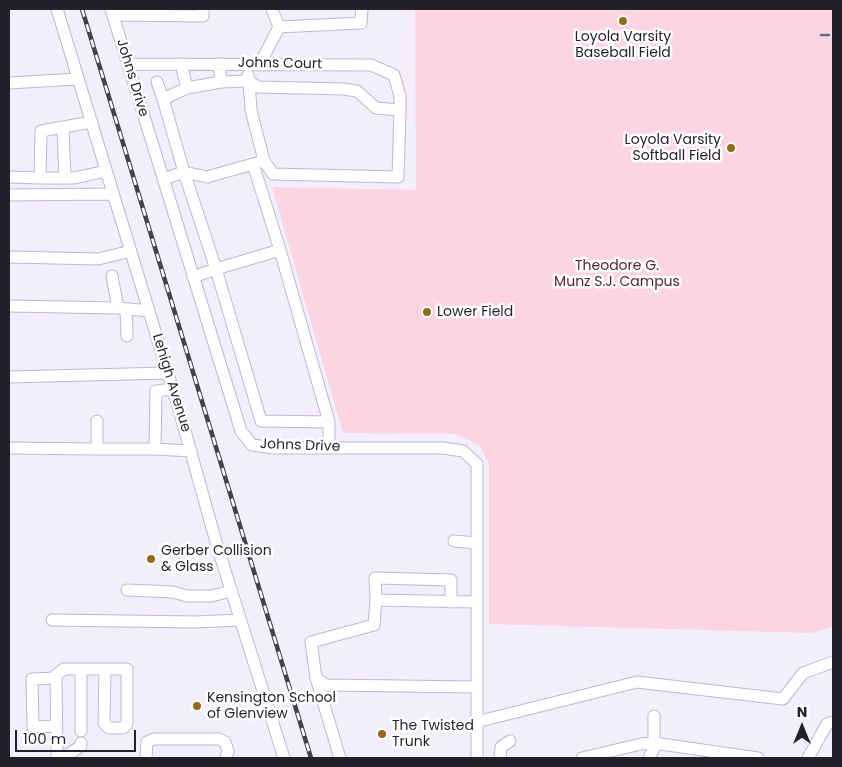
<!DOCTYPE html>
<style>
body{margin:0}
#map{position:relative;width:842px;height:767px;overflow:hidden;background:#f3eefc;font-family:Poppins,sans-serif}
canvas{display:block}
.frame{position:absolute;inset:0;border:10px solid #231f2b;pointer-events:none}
.north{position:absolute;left:777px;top:702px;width:50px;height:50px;-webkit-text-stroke:4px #fff;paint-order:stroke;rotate:0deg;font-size:14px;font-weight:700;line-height:20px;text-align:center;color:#231f2b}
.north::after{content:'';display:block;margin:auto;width:18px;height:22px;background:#231f2b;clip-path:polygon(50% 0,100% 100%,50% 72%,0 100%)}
.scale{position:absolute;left:15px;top:730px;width:121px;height:22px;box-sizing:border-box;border:2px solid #231f2b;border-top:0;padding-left:6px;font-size:15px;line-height:18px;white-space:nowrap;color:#231f2b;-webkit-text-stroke:4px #fff;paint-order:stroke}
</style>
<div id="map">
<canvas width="842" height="767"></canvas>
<div class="frame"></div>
<div class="north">N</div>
<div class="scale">100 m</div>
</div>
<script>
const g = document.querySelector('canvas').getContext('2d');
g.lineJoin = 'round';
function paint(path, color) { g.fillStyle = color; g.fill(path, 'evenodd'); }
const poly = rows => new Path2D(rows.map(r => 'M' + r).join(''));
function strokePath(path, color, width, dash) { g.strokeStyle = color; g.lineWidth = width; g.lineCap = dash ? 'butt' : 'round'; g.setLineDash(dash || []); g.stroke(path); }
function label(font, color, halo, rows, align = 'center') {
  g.font = font + ' Poppins,sans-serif'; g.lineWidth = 5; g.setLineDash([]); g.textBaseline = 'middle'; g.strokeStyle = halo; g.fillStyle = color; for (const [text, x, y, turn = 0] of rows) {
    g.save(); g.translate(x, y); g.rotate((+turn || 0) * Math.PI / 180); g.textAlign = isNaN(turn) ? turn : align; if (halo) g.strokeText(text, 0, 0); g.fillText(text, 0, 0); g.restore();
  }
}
paint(poly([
 [415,9,833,9,833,627,812,633,489,624,489,464,479,445,456,434,343,433,272,187,416,190]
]), '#fdd4e2');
strokePath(poly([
 [821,35,829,35]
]), '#5e738c', 2.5);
const minor = poly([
 [57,9,180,413,216,542,284,758],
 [111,9,241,431,252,445,274,448,443,448,463,451,477,464,477,758],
 [113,15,203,16,203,9],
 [279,27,361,23,362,9],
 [128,64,371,65,394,75,400,96,400,110],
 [260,64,279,27,272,9],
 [249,81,258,87,343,89,357,91,376,108,400,110,398,177,273,174,264,161,251,110,249,81],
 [157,82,163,99],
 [221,82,249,81,248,75],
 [9,83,78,79],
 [187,88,221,82,219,64],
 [92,122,41,131,40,178,74,178,106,171],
 [63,129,65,178],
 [184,172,216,269,280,250,253,164],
 [184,172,207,177,260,162],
 [9,177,40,178],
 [163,179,184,172,163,99,187,88,181,64],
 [9,195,113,194],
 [280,250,329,422],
 [10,257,98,259,131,251],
 [112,276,118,308,149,311],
 [193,277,216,269,261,421,329,422,329,448],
 [9,306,118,308],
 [126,309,127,336],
 [9,377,168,373],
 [173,389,156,391,155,449,191,451],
 [97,421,97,449,155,449],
 [9,448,97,449],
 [454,541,477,543],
 [127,590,173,592,187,596,211,596,232,591],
 [376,600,375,578,451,580,451,602],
 [52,620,195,622,241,620],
 [81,669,81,731],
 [56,678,32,679,33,727,56,726],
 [316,678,340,758],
 [475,687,326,685,316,678,311,642,374,625,376,600,476,602],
 [476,722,637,682,783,699,803,673,833,662],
 [57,758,56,675,64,669,127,669,127,724,123,728,109,728,104,723,105,669],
 [57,758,69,754,81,746,81,743],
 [146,758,147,742,154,739,219,739,225,742,228,751,226,758],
 [500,758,501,747,510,741],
 [582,758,641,744,654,743,758,758],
 [649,758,654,748,654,716],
 [808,758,827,724,833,722]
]);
strokePath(minor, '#c1b5d6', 13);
strokePath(minor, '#fff', 11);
const rail = poly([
 [82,9,311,758]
]);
strokePath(rail, '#44404d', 4.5);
strokePath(rail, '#fff', 2.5, [8]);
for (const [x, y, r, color] of [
 [623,21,5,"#956b17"],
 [731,148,5,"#956b17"],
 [427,312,5,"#956b17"],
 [151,559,5,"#956b17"],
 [197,706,5,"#956b17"],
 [382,734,5,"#956b17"]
]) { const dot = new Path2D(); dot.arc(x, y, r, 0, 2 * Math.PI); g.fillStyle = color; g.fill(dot); strokePath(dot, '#fff', 2); }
label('14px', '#231f2b', '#fff', [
 ["Loyola Varsity",623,37,"center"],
 ["Baseball Field",623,53,"center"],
 ["Loyola Varsity",721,140,"right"],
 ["Softball Field",721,156,"right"],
 ["Lower Field",437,312],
 ["Gerber Collision",161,551],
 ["& Glass",161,567],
 ["Kensington School",207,698],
 ["of Glenview",207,714],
 ["The Twisted",392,726],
 ["Trunk",392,742]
], 'left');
label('14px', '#231f2b', '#fff', [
 ["Johns Court",280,64,1],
 ["Johns Drive",132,78,73],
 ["Lehigh Avenue",171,383,73],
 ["Johns Drive",300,446,2]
]);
label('14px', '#541c34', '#fff', [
 ["Theodore G.",617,266],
 ["Munz S.J. Campus",617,282]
]);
</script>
